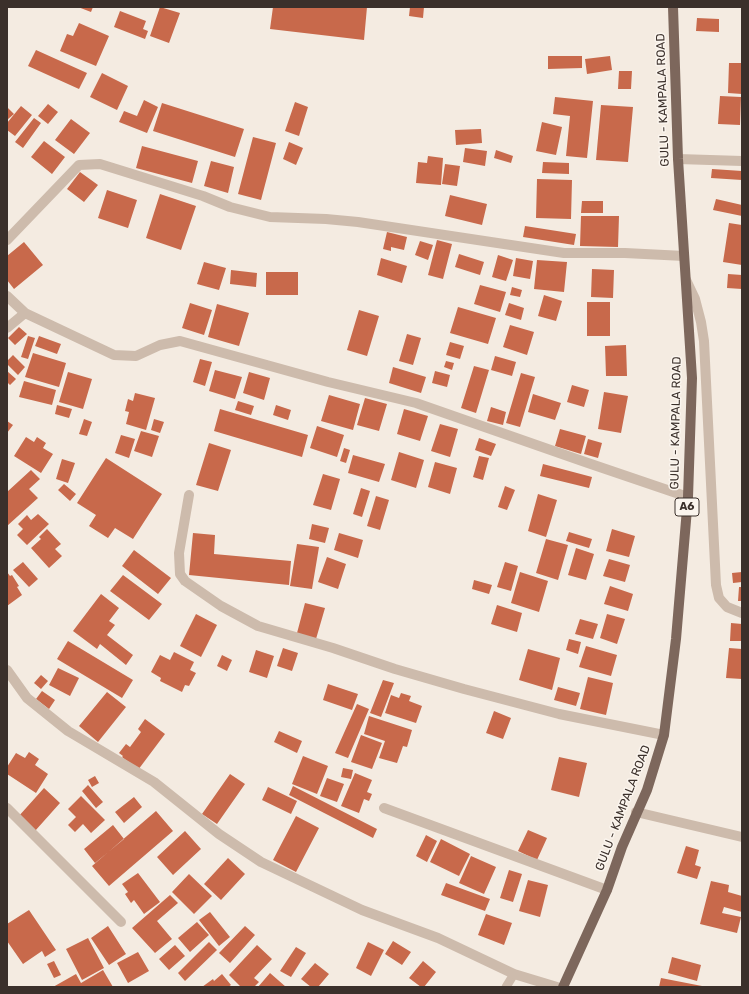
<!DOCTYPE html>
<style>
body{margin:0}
#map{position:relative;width:749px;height:994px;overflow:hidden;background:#f4ebe1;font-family:Rubik,sans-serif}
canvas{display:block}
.frame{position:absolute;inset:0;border:8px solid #3b302b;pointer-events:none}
</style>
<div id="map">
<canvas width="749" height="994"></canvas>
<div class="frame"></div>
</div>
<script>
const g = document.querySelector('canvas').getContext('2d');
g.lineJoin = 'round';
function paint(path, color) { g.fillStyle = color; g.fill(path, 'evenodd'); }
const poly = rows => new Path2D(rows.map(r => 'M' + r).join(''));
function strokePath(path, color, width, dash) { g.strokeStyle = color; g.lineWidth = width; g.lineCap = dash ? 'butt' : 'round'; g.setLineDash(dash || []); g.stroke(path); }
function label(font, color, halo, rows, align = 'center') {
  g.font = font + ' Rubik,sans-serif'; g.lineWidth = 3; g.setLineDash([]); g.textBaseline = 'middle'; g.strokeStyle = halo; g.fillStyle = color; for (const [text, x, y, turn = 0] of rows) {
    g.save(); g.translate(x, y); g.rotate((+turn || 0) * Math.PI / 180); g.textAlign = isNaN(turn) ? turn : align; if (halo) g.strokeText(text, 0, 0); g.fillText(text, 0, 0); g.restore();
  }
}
paint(poly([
 [78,7,93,7,91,12],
 [160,7,180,13,169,43,150,36],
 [273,7,367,7,364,40,270,29],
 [410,7,424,7,423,18,409,16],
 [120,11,146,21,143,29,148,31,145,39,114,27],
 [697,18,719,19,719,32,696,31],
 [79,23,109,36,96,66,60,51,67,34,73,36],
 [36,50,87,73,79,89,28,66],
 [548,56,582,56,582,68,548,69],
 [610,56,612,70,587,74,585,59],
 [729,63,742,63,742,94,728,93],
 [619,71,632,71,631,89,618,89],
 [102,73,128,86,117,110,90,97],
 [720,96,741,97,740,125,718,124],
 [555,97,593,101,587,158,566,156,570,116,553,114],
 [144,100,158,107,147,133,119,122,124,111,137,116],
 [295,102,308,107,299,136,285,131],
 [162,103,244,129,235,157,153,131],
 [48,104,58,112,48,124,38,116],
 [601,105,633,107,628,162,596,160],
 [21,106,32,115,15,136,7,130,7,123],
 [7,107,14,114,7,120],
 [34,118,41,123,23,148,15,142],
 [71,119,90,133,74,154,55,140],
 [542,122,562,127,556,155,536,151],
 [481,129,482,143,456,145,455,130],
 [253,137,276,143,261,200,238,194],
 [44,141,65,157,52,174,31,157],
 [289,142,303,148,296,165,283,159],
 [142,146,198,161,192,183,136,168],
 [465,148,487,151,485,166,463,162],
 [496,150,513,156,511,163,494,158],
 [428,156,443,158,441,185,416,183,418,162,427,163],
 [211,161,234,167,228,193,204,186],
 [543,162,569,163,569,174,542,173],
 [445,164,460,166,457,186,442,184],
 [712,169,742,171,742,180,711,178],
 [80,172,98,185,84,202,67,189],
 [537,179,572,180,571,219,536,218],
 [107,190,137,200,128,228,98,218],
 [160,194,196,206,181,250,146,238],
 [450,195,487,204,482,225,445,216],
 [716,199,742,205,742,216,713,210],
 [582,201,603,201,603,213,581,213],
 [581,216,619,216,618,247,580,246],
 [729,223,742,225,742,265,723,262],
 [525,226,576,234,574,245,523,237],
 [387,232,407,237,404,250,391,247,391,251,383,249],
 [437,240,452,244,443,279,428,275],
 [420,241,433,245,428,260,415,255],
 [24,242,43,265,14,289,7,280,7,256],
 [459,254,484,262,480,275,455,267],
 [498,255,513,260,506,281,492,277],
 [381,258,407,266,402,283,377,275],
 [516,258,533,261,530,279,513,276],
 [537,260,567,262,564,292,534,289],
 [204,262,226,268,219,290,197,284],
 [592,269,614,270,613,298,591,297],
 [231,270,257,273,256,287,230,284],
 [266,272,298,272,298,295,266,295],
 [728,274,742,275,742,289,727,288],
 [480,285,506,292,500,312,474,304],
 [512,287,522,290,520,297,510,295],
 [544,295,562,301,556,321,538,316],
 [587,302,610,302,610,336,587,336],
 [190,303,212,310,204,335,182,328],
 [509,303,524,308,521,320,505,315],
 [217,304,249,313,239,346,208,337],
 [458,307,496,318,488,344,450,333],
 [359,310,379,316,367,356,347,350],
 [510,325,534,332,527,355,503,347],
 [19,327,27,334,15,345,8,338],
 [407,334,421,338,413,365,399,361],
 [28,336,35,338,28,359,21,357],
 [39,336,61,344,57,354,35,346],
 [450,342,464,346,460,359,446,355],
 [626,345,627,376,606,376,605,346],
 [33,353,66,363,59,387,25,377],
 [13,355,25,367,18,375,7,364,7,361],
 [495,356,516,362,512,376,491,370],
 [200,359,212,362,205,386,193,382],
 [446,361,454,363,452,370,444,367],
 [474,366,489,370,476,413,461,408],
 [393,367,426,377,421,393,389,383],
 [215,370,242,377,235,399,209,391],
 [7,371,16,379,10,385,7,382],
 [435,371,450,375,447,387,432,383],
 [68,372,92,379,83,409,59,402],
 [249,372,270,378,264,400,243,393],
 [521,373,535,377,520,427,506,423],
 [24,381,56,390,52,405,19,397],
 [572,385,589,390,584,407,567,402],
 [604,392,628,396,621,433,598,429],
 [135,393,155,398,146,430,126,424,129,412,125,411,128,399,133,401],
 [533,394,561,403,555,420,528,412],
 [329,395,360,404,353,430,321,421],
 [365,398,387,404,379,431,357,425],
 [238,401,254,406,251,415,235,410],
 [57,405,72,409,69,418,55,414],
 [276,405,291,410,288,420,273,415],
 [491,407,506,412,503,425,487,421],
 [220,409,308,435,302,457,214,431],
 [404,409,428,416,420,441,397,434],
 [84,419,92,422,87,436,79,434],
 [154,419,164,422,160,433,151,430],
 [7,421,13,425,7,433],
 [440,424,458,429,450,457,431,451],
 [317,426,344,435,337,457,310,448],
 [560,429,586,436,581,454,555,446],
 [141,431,159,436,152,457,134,451],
 [121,435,135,439,129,458,115,453],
 [26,437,34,442,37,437,46,443,43,448,53,454,41,473,14,456],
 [479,438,496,444,491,456,475,450],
 [588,439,602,443,598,458,584,454],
 [209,443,231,450,218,491,196,485],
 [344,448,350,450,346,463,340,461],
 [399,452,424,460,416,488,391,480],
 [353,455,385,464,379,482,348,473],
 [479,456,489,458,483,480,473,477],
 [106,458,162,494,133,539,115,528,108,538,89,526,96,515,77,503],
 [62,459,75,463,68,483,56,479],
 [435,462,457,468,450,494,428,487],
 [543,464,592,477,589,488,540,476],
 [31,470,40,479,29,489,38,498,7,526,7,492],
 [323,474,340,479,331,510,313,505],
 [64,484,76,494,70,501,58,490],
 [505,486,515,490,507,510,498,507],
 [361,488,370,491,362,517,353,514],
 [538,494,557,500,546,537,528,531],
 [376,496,389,500,380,530,367,526],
 [38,514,49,524,27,545,17,535,23,529,18,524,27,515,31,520],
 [312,524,329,528,325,543,309,539],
 [47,529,61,544,55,549,62,556,49,568,31,548,41,539,39,537],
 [612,529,635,536,629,557,606,551],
 [569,532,592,539,589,548,566,541],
 [193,533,215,535,214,554,291,561,289,585,189,575],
 [339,533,363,540,358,558,334,550],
 [546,539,568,545,558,580,536,573],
 [297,544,319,547,312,589,290,586],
 [576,548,594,554,586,580,568,575],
 [134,550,171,578,158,594,122,566],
 [327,557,346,564,338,589,318,582],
 [609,559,630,565,625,582,603,576],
 [23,562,38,579,29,587,13,570],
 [505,562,518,566,511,591,497,587],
 [7,572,10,576,12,575,19,586,17,587,22,595,7,606],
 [520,572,548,581,539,612,511,603],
 [742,572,742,582,733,583,732,573],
 [123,575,162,604,149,620,110,591],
 [474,580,492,585,489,594,472,589],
 [610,586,633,594,628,611,604,604],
 [739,587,742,587,742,601,738,601],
 [101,594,119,608,109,621,115,625,107,635,133,655,126,665,100,644,97,649,73,631],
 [305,603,325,608,316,639,297,633],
 [497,605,522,613,517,632,491,624],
 [196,614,217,625,201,657,180,646],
 [607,614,625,619,617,644,600,638],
 [580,619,598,624,593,639,575,634],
 [731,623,742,624,742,641,730,641],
 [569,639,581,642,578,654,566,650],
 [68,641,133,680,122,698,57,659],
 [586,646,617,655,611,676,579,667],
 [283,648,298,653,292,671,277,666],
 [729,648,742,649,742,679,726,678],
 [528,649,560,658,552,690,519,680],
 [256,650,274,656,267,678,249,672],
 [174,652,194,662,190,670,196,673,189,686,185,685,182,692,160,681,161,678,151,672,160,655,170,660],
 [222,655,232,660,227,671,217,666],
 [58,668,79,678,70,696,49,685],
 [41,675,48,681,41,689,34,683],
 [588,677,613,683,606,715,580,709],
 [383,680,394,683,381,717,370,713],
 [328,684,358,694,352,710,323,700],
 [558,687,580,693,576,706,554,700],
 [42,691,55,700,49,709,36,699],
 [107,692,126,707,98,742,79,726],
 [401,693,411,696,409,701,422,706,416,723,385,713,391,695,399,698],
 [357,704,369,709,348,758,335,753],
 [494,711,511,718,503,739,486,733],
 [369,716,412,730,407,747,403,746,397,763,379,758,385,741,364,734],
 [145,719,165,734,138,770,122,757,123,756,119,753,126,744,130,747,141,732,138,729],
 [279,731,302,741,297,753,274,742],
 [361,735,382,743,372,769,351,762],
 [29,752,39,759,35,765,48,774,36,793,7,774,7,767,16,753,25,758],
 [303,756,328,766,317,794,292,784],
 [559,757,587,763,579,797,551,790],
 [343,768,353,770,351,779,341,777],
 [355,773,372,780,367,792,372,794,369,801,364,799,359,813,341,806],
 [230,774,245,784,217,824,202,814],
 [95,776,99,783,92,787,88,780],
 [327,778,344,784,337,802,320,796],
 [88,785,103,802,96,808,82,791],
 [293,786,377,829,373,838,289,795],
 [268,787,297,801,291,814,262,800],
 [44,788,60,803,35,831,18,817],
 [81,796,105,820,91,833,83,824,75,832,68,825,76,817,68,809],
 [134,797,142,807,124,823,115,812],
 [156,811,173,831,109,886,92,866],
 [296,816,319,828,296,872,273,860],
 [113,825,124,839,95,863,84,849],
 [528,830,547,838,537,860,518,851],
 [185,831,201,849,173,875,157,857],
 [426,835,437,841,427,862,416,856],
 [441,839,470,854,459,876,430,862],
 [686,846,699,850,695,865,701,867,697,879,677,873],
 [471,856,496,867,484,894,459,883],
 [228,858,245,874,221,900,204,884],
 [509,870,522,874,513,902,500,898],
 [138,873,160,902,144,914,134,900,131,903,125,894,128,892,122,884],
 [189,874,212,896,194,914,172,892],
 [528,880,548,885,540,917,519,911],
 [711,881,729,885,728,892,742,896,742,912,724,907,722,913,741,917,737,933,700,924],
 [446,883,490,899,485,911,441,895],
 [170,895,178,903,157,921,172,939,155,953,132,928],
 [29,910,56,950,45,957,42,951,23,964,7,941,7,924],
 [210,912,230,937,219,946,199,920],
 [486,914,512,923,504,945,478,935],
 [197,922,209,935,190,952,178,938],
 [108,926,126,954,109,965,91,938],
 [245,926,255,935,230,963,219,953],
 [88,938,104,968,82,980,66,949],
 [393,941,411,952,402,965,385,954],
 [209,942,217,950,185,981,178,973],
 [368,942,384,950,371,976,356,968],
 [175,945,185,956,169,970,159,959],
 [257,945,272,959,254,978,259,982,254,987,241,987,229,975],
 [296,947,306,953,291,977,280,971],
 [138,952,149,971,128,983,117,963],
 [672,957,701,965,697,981,668,973],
 [54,961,61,975,54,978,47,964],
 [423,961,436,972,424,987,421,987,409,978],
 [315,963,329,974,318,987,311,987,301,979],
 [103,970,113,987,53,987,76,974,81,983],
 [270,973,286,987,258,987],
 [222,974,231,985,228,987,202,987,213,979,214,981],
 [661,978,702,986,702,987,659,987]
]), '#c8694b');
strokePath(poly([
 [506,987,514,974]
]), '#cdbbac', 9);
strokePath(poly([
 [678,159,742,161],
 [7,240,79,165,100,164,203,196,230,207,270,217,326,219,358,222,564,253,625,253,684,256],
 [686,280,695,299,701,322,704,341,716,585,719,598,727,607,742,613],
 [7,296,25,313,114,355,136,356,160,345,180,341,328,382,416,403,585,462,688,497],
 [7,328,25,313],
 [189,495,179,553,180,574,185,581,221,606,258,626,333,648,395,669,464,689,559,714,664,735],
 [7,670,27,698,68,731,154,782,219,834,261,862,362,910,438,938,514,974,557,987],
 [7,808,121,922],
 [384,808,607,890],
 [636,812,742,837]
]), '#cdbbac', 10);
strokePath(poly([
 [563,987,607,890,622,847,647,790,664,735,676,639,688,497,692,378,678,159,673,7]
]), '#7d675c', 10);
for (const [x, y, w] of [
 [687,507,24]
]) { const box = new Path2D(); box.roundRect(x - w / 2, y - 9, w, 18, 3); g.fillStyle = '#fbf5ee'; g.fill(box); strokePath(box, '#3b302b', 1); }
label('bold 11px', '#3b302b', null, [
 ["A6",687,507]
]);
label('12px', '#3b302b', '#fbf5ee', [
 ["GULU - KAMPALA ROAD",663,100,-92],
 ["GULU - KAMPALA ROAD",676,423,-89],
 ["GULU - KAMPALA ROAD",623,808,-69]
]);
</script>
